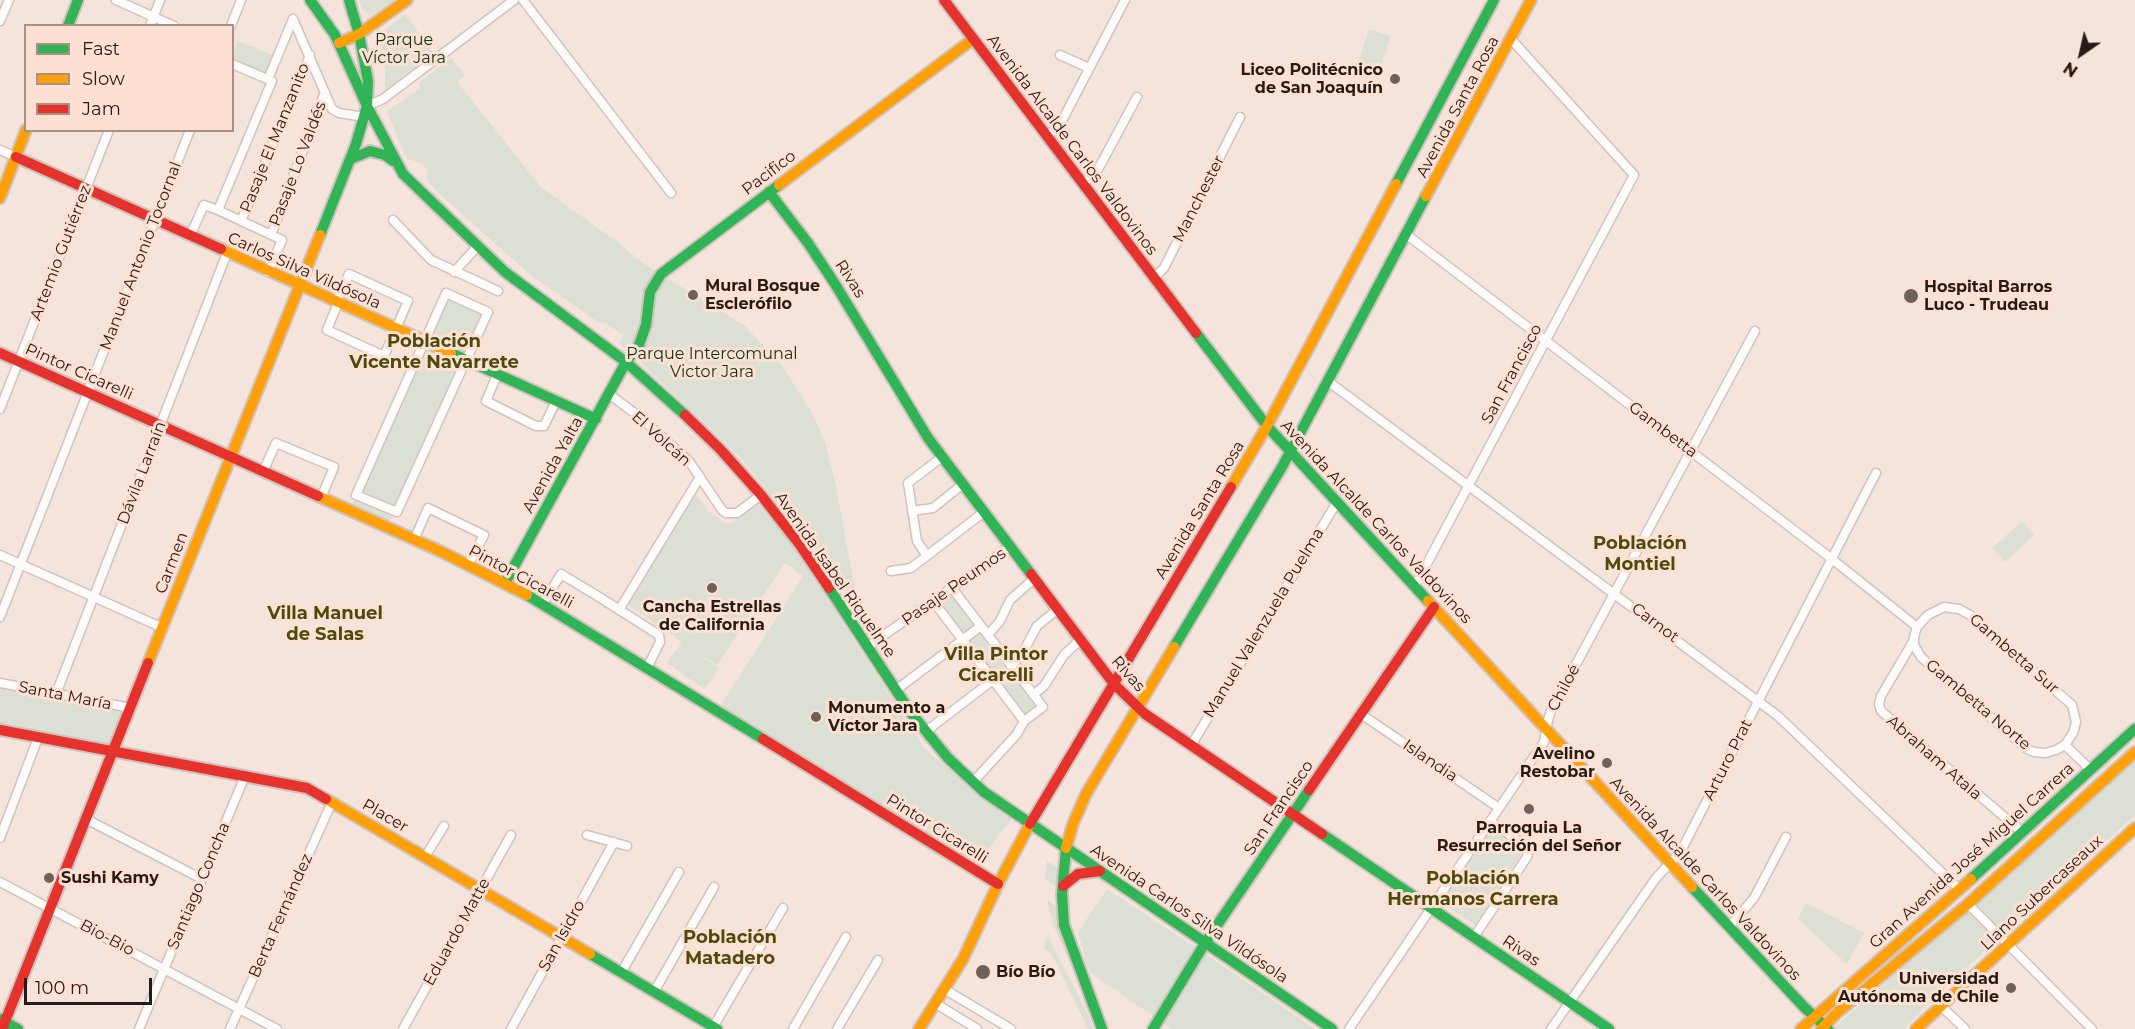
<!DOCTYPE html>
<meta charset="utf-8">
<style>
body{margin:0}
#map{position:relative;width:2135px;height:1029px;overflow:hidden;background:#f4e4dc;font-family:Montserrat,sans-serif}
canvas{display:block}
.legend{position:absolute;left:24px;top:24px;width:210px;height:108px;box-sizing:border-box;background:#fee0d2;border:2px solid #a89187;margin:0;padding:8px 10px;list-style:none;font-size:18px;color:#261b16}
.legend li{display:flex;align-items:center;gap:12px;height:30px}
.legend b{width:30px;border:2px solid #a89187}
.north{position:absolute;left:2051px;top:24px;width:60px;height:60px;-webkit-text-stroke:4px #fee0d2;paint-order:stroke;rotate:214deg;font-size:16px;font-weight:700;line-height:24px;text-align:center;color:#261b16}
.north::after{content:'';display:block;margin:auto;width:21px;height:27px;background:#261b16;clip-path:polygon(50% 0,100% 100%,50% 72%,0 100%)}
.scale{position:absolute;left:24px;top:978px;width:128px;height:27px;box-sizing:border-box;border:3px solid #261b16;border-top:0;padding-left:8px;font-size:18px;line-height:21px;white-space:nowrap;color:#261b16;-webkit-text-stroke:4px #fee0d2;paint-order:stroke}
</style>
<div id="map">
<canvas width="2135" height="1029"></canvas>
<ul class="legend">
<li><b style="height:8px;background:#30b455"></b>Fast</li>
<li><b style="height:8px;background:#ff9f0a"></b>Slow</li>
<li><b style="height:8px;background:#e5322d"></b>Jam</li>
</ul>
<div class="north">N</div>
<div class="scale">100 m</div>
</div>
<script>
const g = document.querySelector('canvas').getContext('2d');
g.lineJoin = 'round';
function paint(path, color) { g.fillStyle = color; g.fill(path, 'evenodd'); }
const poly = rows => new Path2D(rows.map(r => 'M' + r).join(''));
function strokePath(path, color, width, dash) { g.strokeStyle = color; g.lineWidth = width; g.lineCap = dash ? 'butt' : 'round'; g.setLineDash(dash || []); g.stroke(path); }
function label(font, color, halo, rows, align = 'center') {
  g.font = font + ' Montserrat,sans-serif'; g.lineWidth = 6; g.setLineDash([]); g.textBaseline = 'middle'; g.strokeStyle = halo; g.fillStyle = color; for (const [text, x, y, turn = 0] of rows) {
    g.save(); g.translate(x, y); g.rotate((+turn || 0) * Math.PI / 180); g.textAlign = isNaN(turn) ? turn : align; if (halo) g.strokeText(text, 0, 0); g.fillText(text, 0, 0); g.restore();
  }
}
paint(poly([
 [359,0,396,0,370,16,362,9],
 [405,14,434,54,385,90,385,65,378,36],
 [1369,29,1391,36,1379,70,1358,62],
 [238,41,275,56,266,79,233,65,233,53],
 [451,58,465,75,457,82,540,186,614,240,616,239,621,245,643,263,745,326,781,364,811,411,825,442,836,486,855,590,848,595,840,583,844,580,830,559,825,563,742,459,643,365,641,361,619,344,624,336,606,323,598,322,528,273,433,188,427,178,427,170,422,163,410,160,404,154,387,111,420,89,419,82],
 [446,295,482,312,389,523,352,506,430,338],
 [695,494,708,511,728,524,758,504,787,538,925,749,1011,820,976,865,721,705,803,576,785,563,717,665,687,645,719,668,704,689,667,663,682,642,627,604],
 [2022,521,2034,535,2005,562,1992,548],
 [955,593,1040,707,1025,719,939,605],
 [0,688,122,712,109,744,0,724],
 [2135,760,2135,815,1931,1000,1904,1029,1832,1029,1964,914],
 [1492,827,1524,850,1475,925,1440,902],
 [1047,861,1059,869,1057,887,1045,879],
 [1107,889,1211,958,1315,1029,1172,1029,1089,972,1078,932],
 [1047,900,1058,908,1073,963,1069,961,1054,927],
 [1806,903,1864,933,1847,964,1798,919],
 [1048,937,1088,1014,1093,1029,1088,1029,1052,955,1044,948,1046,938]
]), '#dcdfd3');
const street = poly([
 [116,0,174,26],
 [523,0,671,193],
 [293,19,332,109,339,113,364,117],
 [0,21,9,0],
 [150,26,160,0],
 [231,26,241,0],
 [1060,55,1089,68],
 [268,79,293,19],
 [367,106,383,99,514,0],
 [1047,136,1058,127,1063,119,1125,0],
 [0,150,16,157],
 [1083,183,1095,175,1137,97],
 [218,210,272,81,232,64],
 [393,220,431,260,498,291],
 [241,221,310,55],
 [271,235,325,92],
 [1407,235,1832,559,1917,627],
 [190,236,204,205,218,210,282,240,268,272],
 [454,272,477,247],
 [1154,278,1164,268,1240,117],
 [446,293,488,312,397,512,356,495,446,293],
 [336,302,349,274,408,301,384,356,327,330,338,303],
 [497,375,486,401,536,426,544,426,556,401],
 [1329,382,1778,716,1959,889],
 [609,394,641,418,689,461,722,510,726,513,737,513,761,495],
 [0,409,109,130],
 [263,472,276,443,334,467,321,498],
 [912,511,933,508,963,484],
 [414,540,428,508,484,535,468,565],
 [0,555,163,628],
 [927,556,917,541,908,483,942,457],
 [891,571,911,568,984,512],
 [1415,586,1634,175,1511,39],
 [952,588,1043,707,1024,721,1017,734,973,782],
 [933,601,1024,721],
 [543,603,561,574,596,595,659,635,660,642,647,668],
 [1944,607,1959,609,1970,615,2072,705,2076,722,2073,733,2065,745,2056,750,2045,753,2034,752,2027,749,1921,657,1914,645,1914,637,1917,627,1928,615,1944,607],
 [619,610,700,477],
 [0,617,190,130],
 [988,635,1000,621,1010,600,1035,578],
 [1914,640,1881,696,1879,704,1881,711,2023,833],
 [867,647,1010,547],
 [1011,666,1021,656,1037,626,1058,609],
 [0,683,131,708],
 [896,690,981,626],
 [56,694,227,253],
 [1033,695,1044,686,1064,655,1081,639],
 [1361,714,1499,808],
 [925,732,993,680],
 [1192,744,1337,502],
 [2065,745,2091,770],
 [86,819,202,879],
 [587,835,627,846],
 [0,838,38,738],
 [425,857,444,826],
 [0,882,277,1029],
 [1968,904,2092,1029],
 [1729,927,1754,898,1786,837],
 [1474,937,1527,857,1529,850,1524,845,1490,821],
 [621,973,679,872],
 [944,989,1011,1029],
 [654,992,714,887],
 [935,1003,977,1029],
 [1941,1006,1965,1029],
 [139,1029,245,776],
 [230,1029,332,802],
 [403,1029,511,835],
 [511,1029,614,842],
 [712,1029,783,908],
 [793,1029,846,937],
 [837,1029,878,960],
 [1349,1029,1544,742,1548,720,1551,711,1755,331],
 [1551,1029,1656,878,1674,859,1683,847,1876,473]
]);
const fast = poly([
 [310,0,335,35,367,106,403,174,505,272,626,362,685,415],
 [68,26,78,0],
 [351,159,370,151,385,155,393,161],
 [1396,184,1494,0],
 [769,192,808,243,835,284,928,438,1031,574],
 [320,235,356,144,367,106,368,81,359,34,349,0],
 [1196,333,1267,426,1428,601],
 [451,353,596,419],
 [505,583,626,362,639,345,646,325,650,292,661,274,779,185],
 [829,588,911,713,948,758,984,792,1332,1029],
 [527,595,763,739],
 [1174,647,1282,467,1426,196],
 [1322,834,1609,1029],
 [1066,848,1062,894,1064,925,1102,1029],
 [1971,879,2135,729],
 [1692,887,1804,1007,1828,1029],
 [590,954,717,1029],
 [0,1019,18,1029],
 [1153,1029,1205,943,1309,790]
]);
const slow = poly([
 [339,43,359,34,407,0],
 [779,185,973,39],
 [1426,196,1531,0],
 [0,198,26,130],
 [221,249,451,353],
 [1231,487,1267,426,1396,184],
 [318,496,442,552,527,595],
 [1428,601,1692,887],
 [148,663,320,235],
 [326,799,590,954],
 [1066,848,1073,824,1086,794,1174,647],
 [919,1029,963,959,998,884,1030,824],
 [1801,1029,1971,879],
 [1821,1029,1839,1011,1968,904,2135,752],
 [1916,1029,2135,828]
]);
const jam = poly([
 [944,0,1196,333],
 [16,157,221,249],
 [0,353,318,496],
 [685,415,720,449,761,495,800,545,829,588],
 [1031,574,1114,684,1145,714,1322,834],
 [0,730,307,788,326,799],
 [763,739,998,884],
 [1309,790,1434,607],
 [1030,824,1231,487],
 [1063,886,1078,874,1100,871],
 [2,1029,148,663]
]);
strokePath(street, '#d0c3bd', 11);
strokePath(fast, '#d0c3bd', 14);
strokePath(slow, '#d0c3bd', 14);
strokePath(jam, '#d0c3bd', 14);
strokePath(street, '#fdfbfa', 8);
strokePath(fast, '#30b455', 10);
strokePath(slow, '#ff9f0a', 10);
strokePath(jam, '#e5322d', 10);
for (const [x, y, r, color] of [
 [1395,79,6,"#6e615b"],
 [693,295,6,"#6e615b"],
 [1911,296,8,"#6e615b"],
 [712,588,6,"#6e615b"],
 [816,717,6,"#6e615b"],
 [1607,763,6,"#6e615b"],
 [1529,809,6,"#6e615b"],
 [49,878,6,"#6e615b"],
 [983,972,8,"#6e615b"],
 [2011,988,6,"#6e615b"]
]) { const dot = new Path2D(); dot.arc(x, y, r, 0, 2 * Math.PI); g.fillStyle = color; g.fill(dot); strokePath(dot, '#fee0d2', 2); }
label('16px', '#093619', '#fee0d2', [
 ["Parque",404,40],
 ["Víctor Jara",404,58],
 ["Parque Intercomunal",712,354],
 ["Victor Jara",712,372]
]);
label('bold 16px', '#261b16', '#fee0d2', [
 ["Liceo Politécnico",1383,70,"right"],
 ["de San Joaquín",1383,88,"right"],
 ["Mural Bosque",705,286],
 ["Esclerófilo",705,304],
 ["Hospital Barros",1924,287],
 ["Luco - Trudeau",1924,305],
 ["Cancha Estrellas",712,607,"center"],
 ["de California",712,625,"center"],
 ["Monumento a",828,708],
 ["Víctor Jara",828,726],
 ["Avelino",1595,754,"right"],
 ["Restobar",1595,772,"right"],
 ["Parroquia La",1529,828,"center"],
 ["Resurreción del Señor",1529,846,"center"],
 ["Sushi Kamy",61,878],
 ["Bío Bío",996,972],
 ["Universidad",1999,979,"right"],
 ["Autónoma de Chile",1999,997,"right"]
], 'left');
label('16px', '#261b16', '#fee0d2', [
 ["Avenida Santa Rosa",1458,107,-62],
 ["Pasaje El Manzanito",275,138,-68],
 ["Avenida Alcalde Carlos Valdovinos",1072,145,53],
 ["Pasaje Lo Valdés",298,164,-69],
 ["Pacifico",769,173,-37],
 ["Manchester",1199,199,-63],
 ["Artemio Gutiérrez",61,253,-69],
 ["Manuel Antonio Tocornal",141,256,-69],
 ["Carlos Silva Vildósola",304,271,24],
 ["Rivas",850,279,57],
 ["Pintor Cicarelli",79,372,24],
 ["San Francisco",1512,374,-62],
 ["Gambetta",1663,430,37],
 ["El Volcán",661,439,42],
 ["Avenida Yalta",553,465,-61],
 ["Dávila Larraín",142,473,-69],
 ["Avenida Santa Rosa",1200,510,-59],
 ["Avenida Alcalde Carlos Valdovinos",1376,522,47],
 ["Carmen",172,563,-69],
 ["Avenida Isabel Riquelme",835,575,55],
 ["Pintor Cicarelli",521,577,28],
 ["Pasaje Peumos",954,587,-35],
 ["Manuel Valenzuela Puelma",1264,623,-59],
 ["Carnot",1655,623,37],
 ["Gambetta Sur",2014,654,41],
 ["Rivas",1128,674,49],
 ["Chiloé",1564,688,-62],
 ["Santa María",65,696,11],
 ["Gambetta Norte",1978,705,40],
 ["Abraham Atala",1934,758,41],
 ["Arturo Prat",1728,760,-63],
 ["Islandia",1430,761,34],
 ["San Francisco",1279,808,-56],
 ["Placer",385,816,30],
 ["Pintor Cicarelli",937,829,32],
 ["Gran Avenida José Miguel Carrera",1972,856,-42],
 ["Avenida Alcalde Carlos Valdovinos",1705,879,47],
 ["Santiago Concha",199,886,-67],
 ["Llano Subercaseaux",2042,893,-43],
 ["Avenida Carlos Silva Vildósola",1189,914,34],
 ["Berta Fernández",281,916,-66],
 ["Eduardo Matte",457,932,-61],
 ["San Isidro",562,936,-61],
 ["Bio-Bio",107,938,28],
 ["Rivas",1521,951,34]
]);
label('bold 18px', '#4b4b0d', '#fee0d2', [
 ["Población",434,342],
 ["Vicente Navarrete",434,363],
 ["Población",1640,544],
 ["Montiel",1640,565],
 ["Villa Manuel",325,614],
 ["de Salas",325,635],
 ["Villa Pintor",996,655],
 ["Cicarelli",996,676],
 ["Población",1473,879],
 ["Hermanos Carrera",1473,900],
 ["Población",730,938],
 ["Matadero",730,959]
]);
</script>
